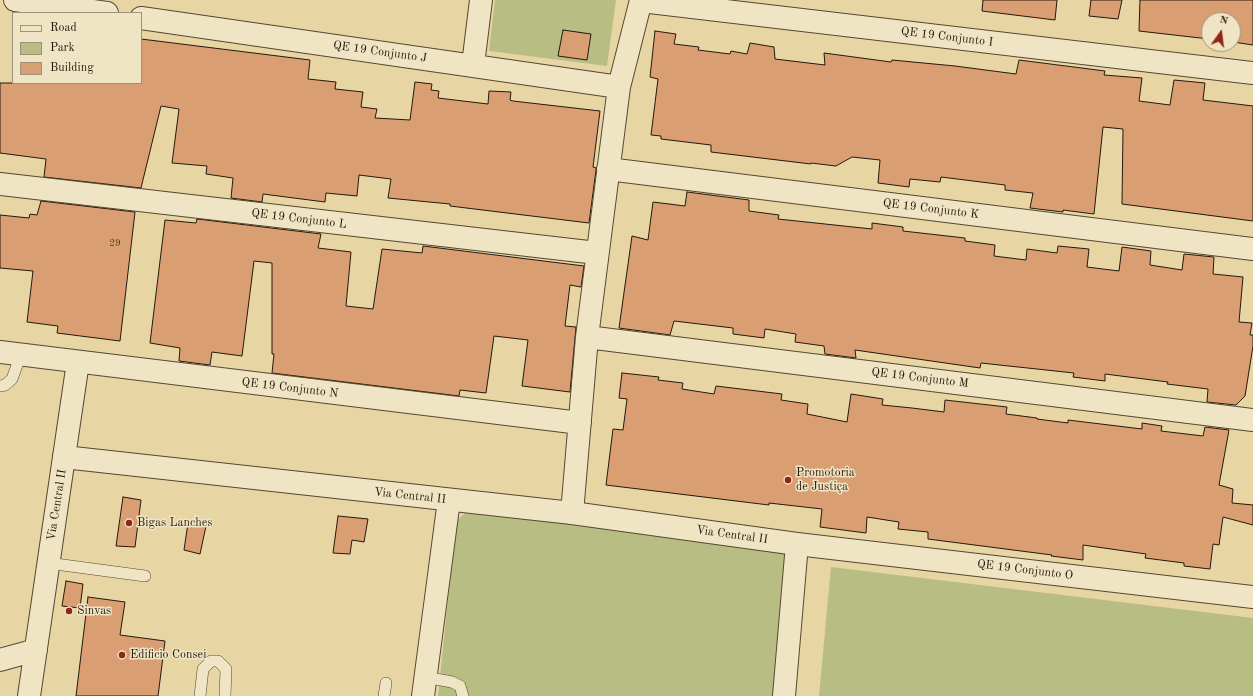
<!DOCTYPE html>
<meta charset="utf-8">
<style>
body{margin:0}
#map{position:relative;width:1253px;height:696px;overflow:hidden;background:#e7d6a3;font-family:"Old Standard TT",serif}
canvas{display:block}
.legend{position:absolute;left:12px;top:12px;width:130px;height:72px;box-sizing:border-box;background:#efe4c3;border:1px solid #9f927b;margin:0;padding:5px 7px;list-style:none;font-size:12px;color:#26170e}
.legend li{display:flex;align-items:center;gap:8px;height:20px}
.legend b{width:20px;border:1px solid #9f927b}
.north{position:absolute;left:1201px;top:12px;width:40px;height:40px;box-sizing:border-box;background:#efe4c3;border:1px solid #9f927b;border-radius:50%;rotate:14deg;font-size:11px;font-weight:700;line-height:16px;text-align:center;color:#26170e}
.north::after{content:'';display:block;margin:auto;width:14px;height:18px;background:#8f2418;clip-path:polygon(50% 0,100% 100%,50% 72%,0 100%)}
</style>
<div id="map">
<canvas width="1253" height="696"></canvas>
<ul class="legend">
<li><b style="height:5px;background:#efe4c3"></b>Road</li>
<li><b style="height:11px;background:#b8bd84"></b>Park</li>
<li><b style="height:11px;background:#d99f72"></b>Building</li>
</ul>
<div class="north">N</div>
</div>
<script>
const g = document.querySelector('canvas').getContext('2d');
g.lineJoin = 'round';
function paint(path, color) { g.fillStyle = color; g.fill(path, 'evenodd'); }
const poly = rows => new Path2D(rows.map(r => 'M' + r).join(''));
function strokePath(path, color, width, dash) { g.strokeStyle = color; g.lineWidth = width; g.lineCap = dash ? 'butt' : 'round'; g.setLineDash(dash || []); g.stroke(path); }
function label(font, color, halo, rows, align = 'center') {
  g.font = font + ' "Old Standard TT",serif'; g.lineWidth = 3; g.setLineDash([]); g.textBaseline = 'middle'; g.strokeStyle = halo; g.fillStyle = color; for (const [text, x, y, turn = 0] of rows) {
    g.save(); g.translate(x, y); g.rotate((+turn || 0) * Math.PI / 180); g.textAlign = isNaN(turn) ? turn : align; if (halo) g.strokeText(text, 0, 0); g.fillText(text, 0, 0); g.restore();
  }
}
paint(poly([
 [495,0,616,0,607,66,489,51],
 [470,508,781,544,797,570,788,696,438,696,456,522],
 [831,567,1253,618,1253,696,819,696]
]), '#b8bd84');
const building = poly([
 [983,0,1057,0,1055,20,982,11,983,0],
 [1091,0,1122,0,1118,19,1089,16,1091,0],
 [1140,0,1253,0,1253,45,1233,42,1233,20,1209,20,1209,39,1139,31,1140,0],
 [563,30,591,34,587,60,558,56,563,30],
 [655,31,676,34,674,44,699,47,698,50,730,54,731,51,747,54,750,43,774,47,775,59,825,65,824,53,891,62,892,60,955,66,1016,74,1019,60,1105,71,1104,75,1142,78,1139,101,1170,105,1174,80,1205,83,1203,100,1253,106,1253,221,1122,204,1123,129,1103,127,1094,214,1063,210,1063,212,1030,208,1033,193,1005,190,1005,185,941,177,940,182,910,179,909,187,878,183,880,160,852,157,836,166,811,163,811,164,711,152,711,145,661,139,661,136,651,135,658,79,650,77,655,31],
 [141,39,310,60,308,79,336,82,335,89,363,92,361,107,377,109,375,118,410,120,415,82,432,84,431,90,439,91,438,98,488,104,489,91,511,92,510,100,513,101,600,111,593,167,596,168,596,170,589,223,450,206,450,204,388,198,391,179,359,175,357,196,326,193,325,202,263,194,262,202,231,198,233,178,206,174,207,166,172,163,179,109,161,106,141,188,44,177,46,159,0,153,0,83,141,83,141,39],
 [687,192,749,200,749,211,779,215,778,219,872,229,872,223,903,227,903,231,965,238,965,241,995,245,994,256,1026,260,1027,249,1057,253,1058,246,1089,249,1087,267,1119,271,1122,247,1151,251,1150,265,1182,270,1184,254,1214,257,1213,274,1243,277,1239,322,1252,323,1250,335,1253,335,1253,346,1245,396,1236,405,1207,402,1208,389,1167,384,1168,382,1105,374,1105,381,1073,377,1074,373,981,363,980,368,855,350,856,358,825,354,824,346,795,342,796,334,765,329,764,338,733,334,733,328,674,321,670,335,619,328,632,236,648,240,653,202,685,206,687,192],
 [41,201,135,212,120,341,57,333,58,326,27,322,33,271,0,268,0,215,29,218,30,214,37,215,41,201],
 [197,219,321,234,318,248,351,252,346,306,373,309,382,249,422,253,423,246,584,266,581,287,570,285,565,326,576,327,570,392,522,386,528,340,494,336,486,393,460,390,459,396,272,373,274,354,272,354,272,263,254,261,242,356,212,352,210,365,179,361,180,348,150,343,165,220,196,223,197,219],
 [622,373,659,377,658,380,683,383,682,389,714,394,716,386,782,394,781,400,808,404,807,414,847,422,851,394,883,399,882,405,912,408,944,412,945,400,1007,407,1006,414,1037,418,1037,419,1068,423,1068,420,1142,429,1142,423,1162,426,1161,431,1203,436,1205,427,1229,430,1219,485,1233,489,1232,503,1253,505,1253,525,1223,517,1219,545,1213,544,1210,569,1184,566,1184,563,1145,558,1146,554,1083,545,1083,560,1051,556,1052,555,928,539,928,532,898,529,899,522,867,517,866,533,820,527,822,509,769,503,769,505,606,485,613,429,623,430,627,399,619,398,622,373],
 [123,497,141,500,135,547,116,546,123,497],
 [338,516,368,519,364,542,352,540,350,554,333,553,338,516],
 [188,523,206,526,200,554,184,550,188,523],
 [66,581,83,584,80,608,62,606,66,581],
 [88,597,125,602,120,635,165,641,158,696,76,696,88,597]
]);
paint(building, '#d99f72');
strokePath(building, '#26170e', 1);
const service = poly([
 [0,386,5,385,12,379,21,354],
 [48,563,145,576],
 [425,677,452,682,460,686,463,696],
 [200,696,203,669,211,661,218,661,226,669,225,696],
 [384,696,386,683]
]);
const minor = poly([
 [15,0,107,13],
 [641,1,1253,73],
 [141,18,619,87],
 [473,65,481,0],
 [608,169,1253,249],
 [0,184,597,253],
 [587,337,1253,420],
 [0,352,580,423],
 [64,457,78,362],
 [572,513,587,337,619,87,641,0],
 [797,544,1253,597],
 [423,696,449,500]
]);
const tertiary = poly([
 [0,660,36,650],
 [29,696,64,457,572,513,797,544,784,696]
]);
strokePath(service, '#564733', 12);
strokePath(minor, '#564733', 24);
strokePath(tertiary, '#564733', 24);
strokePath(service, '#efe4c3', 11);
strokePath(minor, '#efe4c3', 22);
strokePath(tertiary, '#efe4c3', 22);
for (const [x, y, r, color] of [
 [788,480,4,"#8f2418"],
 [129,523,4,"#8f2418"],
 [69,611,4,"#8f2418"],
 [122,655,4,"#8f2418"]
]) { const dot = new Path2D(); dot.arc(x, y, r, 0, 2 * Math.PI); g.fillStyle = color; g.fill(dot); strokePath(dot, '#efe4c3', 1.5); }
label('10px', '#533927', null, [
 ["29",115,243]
]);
label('12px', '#26170e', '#efe4c3', [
 ["QE 19 Conjunto I",947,37,7],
 ["QE 19 Conjunto J",380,52,8],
 ["QE 19 Conjunto K",931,209,7],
 ["QE 19 Conjunto L",299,219,7],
 ["QE 19 Conjunto M",920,378,7],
 ["QE 19 Conjunto N",290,388,7],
 ["Via Central II",410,496,6],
 ["Via Central II",57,505,-81],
 ["Via Central II",732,535,8],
 ["QE 19 Conjunto O",1025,570,7]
]);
label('12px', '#26170e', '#efe4c3', [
 ["Promotoria",796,473],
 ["de Justiça",796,487],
 ["Bigas Lanches",137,523],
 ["Sinvas",77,611],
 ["Edificio Consei",130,655]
], 'left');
</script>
